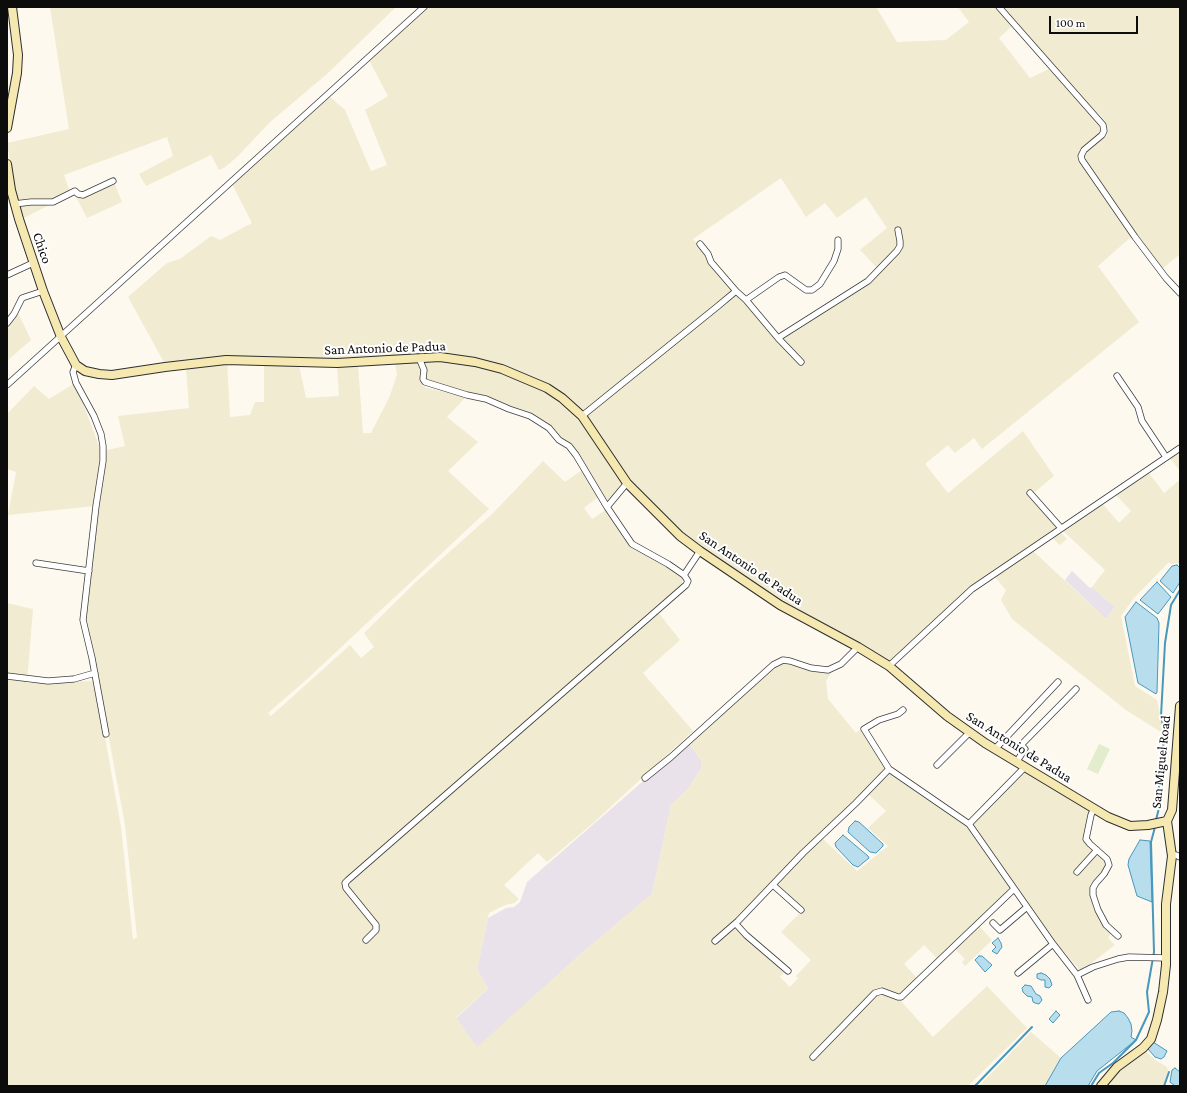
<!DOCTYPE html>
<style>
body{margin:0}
#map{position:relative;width:1187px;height:1093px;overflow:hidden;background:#fdf9ee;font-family:"Crimson Pro",serif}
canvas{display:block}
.frame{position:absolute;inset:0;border:8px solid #0c0c0c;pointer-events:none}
.scale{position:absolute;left:1049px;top:16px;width:89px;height:18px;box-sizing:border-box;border:2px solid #0c0c0c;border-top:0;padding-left:5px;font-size:12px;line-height:14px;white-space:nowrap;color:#0c0c0c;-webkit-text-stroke:3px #fff;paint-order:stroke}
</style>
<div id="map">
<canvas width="1187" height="1093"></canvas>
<div class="frame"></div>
<div class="scale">100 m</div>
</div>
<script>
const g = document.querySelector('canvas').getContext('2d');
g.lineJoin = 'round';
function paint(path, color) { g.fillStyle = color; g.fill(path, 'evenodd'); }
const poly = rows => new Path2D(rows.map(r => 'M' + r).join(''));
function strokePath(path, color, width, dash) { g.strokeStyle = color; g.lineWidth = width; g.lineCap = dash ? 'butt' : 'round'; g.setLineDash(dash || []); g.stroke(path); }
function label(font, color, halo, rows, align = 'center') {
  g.font = font + ' "Crimson Pro",serif'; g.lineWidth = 4; g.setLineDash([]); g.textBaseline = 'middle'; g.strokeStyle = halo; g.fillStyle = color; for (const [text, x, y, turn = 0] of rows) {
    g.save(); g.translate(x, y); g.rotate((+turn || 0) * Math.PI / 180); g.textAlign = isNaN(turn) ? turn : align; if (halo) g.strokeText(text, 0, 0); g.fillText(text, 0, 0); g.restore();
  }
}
paint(poly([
 [1072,571,1090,588,1092,587,1115,607,1106,619,1065,580],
 [688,742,701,760,702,767,688,789,671,805,652,894,582,953,477,1048,456,1018,488,989,477,969,488,918,506,908,514,907,520,902,527,882]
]), '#e9e2ea');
paint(poly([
 [50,7,396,7,327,74,270,122,238,156,224,168,219,170,211,155,146,186,139,174,173,156,167,137,64,175,70,192,52,201,21,202,17,200,15,190,7,143,69,129],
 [427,7,876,7,897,42,946,40,969,22,958,7,997,7,1013,25,999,38,1030,78,1049,69,1098,120,1103,131,1081,150,1078,156,1131,237,1098,266,1139,322,982,449,974,438,955,453,948,445,925,464,948,493,1023,431,1054,476,1030,496,1058,527,970,588,892,661,889,661,783,603,681,534,629,481,585,417,735,294,738,295,777,339,868,282,877,268,860,250,887,228,866,197,837,218,825,203,806,217,781,178,693,239,736,288,583,413,560,392,503,366,469,359,298,359,226,356,165,364,128,297,167,263,180,259,211,236,220,240,252,223,232,184,329,96,345,110,371,171,387,165,365,110,388,96,369,60],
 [1001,7,1180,7,1180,254,1162,269,1084,160,1083,157,1085,153,1106,136,1108,132,1106,124,1102,117,1078,93],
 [114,182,122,202,87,218,75,195,80,196],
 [53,203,22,219,20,205],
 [18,313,31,340,7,361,7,317],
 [418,360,421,362,421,380,423,386,427,388,466,397,447,417,478,442,448,471,489,509,305,681,268,713,271,716,350,645,361,658,374,647,364,633,416,582,493,513,543,461,565,482,582,470,598,497,584,508,592,519,607,509,631,545,668,566,683,577,681,587,657,611,680,640,643,673,693,731,592,824,547,862,538,853,504,885,519,899,514,903,505,905,489,913,477,969,488,989,456,1017,477,1047,582,953,652,894,671,805,688,789,702,767,701,760,688,742,770,670,780,663,790,663,811,670,831,673,826,681,828,699,856,733,861,729,889,767,856,802,850,806,803,851,734,922,714,940,717,943,735,927,746,939,758,947,784,973,780,977,790,987,798,978,796,976,811,960,781,932,803,910,774,885,820,839,823,839,857,871,888,846,868,828,886,811,867,793,883,776,888,771,891,771,967,826,1011,887,1009,891,938,959,924,945,904,964,918,979,900,995,901,1001,933,1037,987,986,1027,1028,968,1086,7,1086,7,603,33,609,27,683,95,681,121,827,133,940,137,937,125,825,105,717,84,620,91,568,103,451,125,446,118,416,189,408,186,367,227,361,230,417,250,415,255,402,264,402,264,365,299,365,306,398,339,396,337,366,358,365,363,433,371,433,389,398,397,375,395,363],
 [427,360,469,363,501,371,558,397,583,421,626,483,608,504,576,454,531,415,467,394,428,386,425,384,424,362],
 [75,383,101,451,94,506,8,515,16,472,7,469,7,414,34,386,49,399],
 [1180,450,1180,471,1169,457],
 [1148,472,1164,493,1180,480,1180,565,1178,563,1171,564,1169,562,1134,598,1121,616,1135,686,1157,700,1164,734,1126,710,1012,619,1001,600,1006,590,994,576,1032,550,1106,619,1115,607,1092,587,1105,570,1062,530,1102,503,1119,523,1131,511,1115,494],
 [1059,531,1067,539,1060,545,1051,537],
 [1023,772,1025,772,1088,808,1090,811,1085,839,1103,856,1107,866,1091,887,1092,900,1111,933,1108,938,1115,945,1081,971,1054,941,972,824],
 [979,926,992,940,965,966,962,962,965,959,955,949],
 [1031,1032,1061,1058,1045,1086,979,1086],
 [1144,1050,1155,1060,1167,1067,1168,1071,1163,1086,1105,1086,1118,1069]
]), '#f0ebd1');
paint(poly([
 [1099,744,1110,749,1098,774,1087,769]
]), '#e3eccc');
const water = poly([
 [1177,565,1180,568,1180,582,1173,593,1160,581,1172,566,1177,565],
 [1157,582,1171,597,1158,614,1140,600,1157,582],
 [1136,602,1157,618,1159,623,1157,692,1156,694,1138,683,1125,617,1136,602],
 [855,821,859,822,883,844,883,846,876,853,870,852,848,832,849,827,855,821],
 [843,835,868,856,869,858,858,867,853,865,836,847,835,843,843,835],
 [1140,840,1150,841,1152,902,1137,896,1128,865,1129,859,1140,840],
 [998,938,1001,943,1002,947,997,954,992,951,996,947,992,943,998,938],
 [979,956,982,956,992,965,985,972,975,960,979,956],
 [1041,973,1046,975,1050,979,1052,985,1049,988,1045,987,1045,980,1041,980,1037,978,1037,974,1041,973],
 [1025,985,1031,986,1036,994,1040,996,1042,1000,1039,1004,1035,1003,1033,1002,1032,997,1027,996,1023,992,1022,988,1025,985],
 [1056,1011,1060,1015,1053,1023,1049,1019,1056,1011],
 [1119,1011,1124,1013,1128,1018,1131,1024,1132,1031,1131,1037,1136,1040,1097,1071,1088,1086,1045,1086,1061,1058,1111,1012,1119,1011],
 [1153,1042,1167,1051,1164,1057,1161,1059,1155,1057,1148,1049,1153,1042],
 [1175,1068,1180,1072,1180,1086,1175,1086,1170,1082,1172,1070,1175,1068]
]);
paint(water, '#b8deee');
strokePath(water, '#4897bd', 1);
strokePath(poly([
 [1156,820,1159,808,1159,772,1165,734,1161,716,1165,643,1171,605,1180,590],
 [975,1086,1032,1027],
 [1091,1086,1099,1073,1113,1063,1136,1040,1149,1012,1147,992,1154,952,1151,842,1155,827],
 [1164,1086,1169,1072]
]), '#4897bd', 2);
const street = poly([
 [999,7,1103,125,1104,131,1102,135,1084,150,1081,156,1082,160,1135,237,1166,278,1180,293],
 [14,204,31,202,53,202,75,191,78,194,83,195,113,181],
 [700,244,708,254,711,262,736,291],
 [7,275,33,263],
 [746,300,778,338,868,281,897,251,900,246,900,241,898,230],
 [7,323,14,314,22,298,43,291],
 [778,338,801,362],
 [419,358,424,370,423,379,425,382,467,395,486,399,509,409,530,416,549,428,559,440,569,446,576,455,607,507],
 [76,365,73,372,76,383,94,416,101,434,103,446,103,461,96,506,83,620,92,658,106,734],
 [1117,376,1138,407,1142,421,1166,457],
 [7,385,424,7],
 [582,416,718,306,736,291,746,300,779,277,785,275,806,290,812,290,820,284,834,261,838,249,838,240],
 [627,483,607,507,632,544,668,564,684,575,700,551],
 [1030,493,1061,528],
 [36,563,89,571],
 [889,666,972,589,1180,448],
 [7,676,48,681,74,679,95,673],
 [995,749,1058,682],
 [1017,761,1025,749,1021,745,1076,689],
 [937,765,970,732],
 [1025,767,969,824,1053,944,1077,975,1088,1000],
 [889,769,864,729,879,720,898,714,903,710],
 [645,778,671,757,773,665,783,660,790,661,811,668,828,670,841,664,858,647],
 [1094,808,1091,815,1086,839,1090,844,1107,859,1109,865,1104,874,1096,883,1093,888,1093,895,1098,910,1106,925,1118,936],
 [1172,856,1176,855,1180,857],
 [1077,872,1097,850],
 [773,885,801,910],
 [993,923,1000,930,1027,907],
 [736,924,746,935,788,971],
 [366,940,376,930,376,925,346,888,345,883,348,880,686,585,688,581,684,575],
 [715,941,738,921,803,853,856,803,889,769,969,824],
 [1018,973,1053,944],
 [1077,975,1093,967,1118,959,1129,957,1166,958],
 [813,1057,875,993,882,991,898,997,901,997,1014,889]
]);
const secondary = poly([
 [7,128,17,73,18,55,12,7],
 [7,164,11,190,19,219,43,291,61,337,76,365,85,371,99,374,112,375,165,367,226,360,337,363,440,357,475,362,502,369,547,388,562,398,582,416,627,483,680,536,700,551,780,605,858,647,889,666,947,716,985,743,1108,817,1130,826,1148,825,1167,821],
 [1167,821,1172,810,1180,706],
 [1101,1086,1117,1067,1143,1048,1151,1039,1157,1020,1163,992,1166,965,1166,904,1172,856,1167,821]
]);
strokePath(street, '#3f3f3f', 7);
strokePath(secondary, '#2e2e2e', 10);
strokePath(street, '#fff', 5.5);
strokePath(secondary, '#f5e9b1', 8);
label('14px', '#0c0c0c', '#fff', [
 ["Chico",42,248,71],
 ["San Antonio de Padua",385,348,-2],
 ["San Antonio de Padua",751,568,34],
 ["San Antonio de Padua",1019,747,32],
 ["San Miguel Road",1161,762,-84]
]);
</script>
